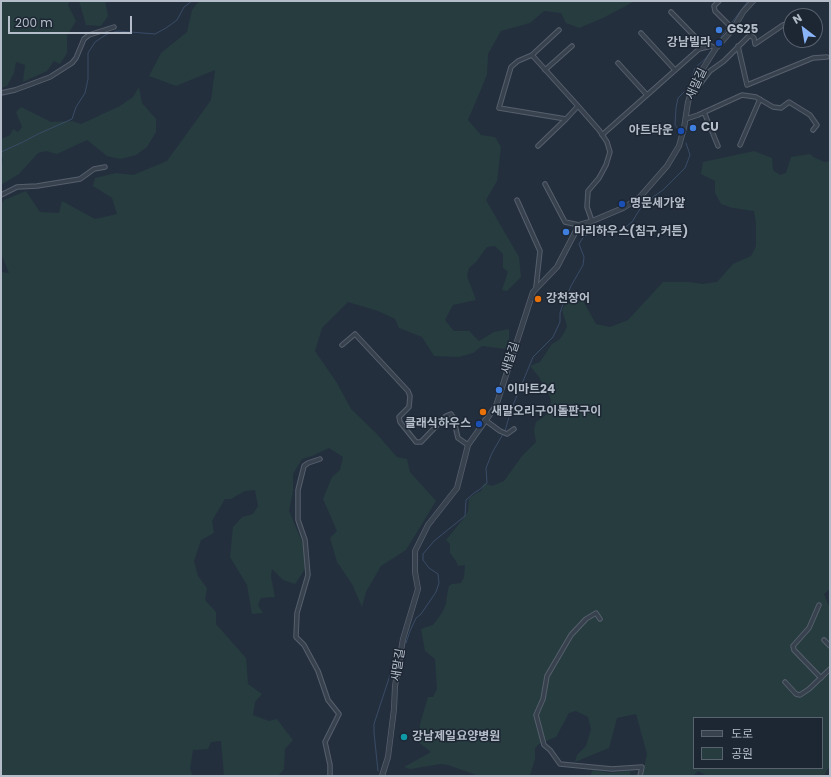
<!DOCTYPE html>
<meta charset="utf-8">
<style>
body{margin:0}
#map{position:relative;width:831px;height:777px;overflow:hidden;background:#242f3e;font-family:Poppins,"Noto Sans KR",sans-serif}
canvas{display:block}
.frame{position:absolute;inset:0;border:2px solid #b4bcc9;pointer-events:none}
.legend{position:absolute;left:693px;top:717px;width:130px;height:52px;box-sizing:border-box;background:#1d2633;border:1px solid #59626f;margin:0;padding:5px 7px;list-style:none;font-size:12px;color:#b4bcc9}
.legend li{display:flex;align-items:center;gap:8px;height:20px}
.legend b{width:20px;border:1px solid #59626f}
.north{position:absolute;left:783px;top:8px;width:40px;height:40px;box-sizing:border-box;background:#1d2633;border:1px solid #59626f;border-radius:50%;rotate:329deg;font-size:11px;font-weight:700;line-height:16px;text-align:center;color:#b4bcc9}
.north::after{content:'';display:block;margin:auto;width:14px;height:18px;background:#8ab4f8;clip-path:polygon(50% 0,100% 100%,50% 72%,0 100%)}
.scale{position:absolute;left:8px;top:16px;width:124px;height:18px;box-sizing:border-box;border:2px solid #b4bcc9;border-top:0;padding-left:5px;font-size:12px;line-height:14px;white-space:nowrap;color:#b4bcc9;-webkit-text-stroke:3px #1d2633;paint-order:stroke}
</style>
<div id="map">
<canvas width="831" height="777"></canvas>
<div class="frame"></div>
<ul class="legend">
<li><b style="height:5px;background:#38414e"></b>도로</li>
<li><b style="height:11px;background:#263c3f"></b>공원</li>
</ul>
<div class="north">N</div>
<div class="scale">200 m</div>
</div>
<script>
const g = document.querySelector('canvas').getContext('2d');
g.lineJoin = 'round';
function paint(path, color) { g.fillStyle = color; g.fill(path, 'evenodd'); }
const poly = rows => new Path2D(rows.map(r => 'M' + r).join(''));
function strokePath(path, color, width, dash) { g.strokeStyle = color; g.lineWidth = width; g.lineCap = dash ? 'butt' : 'round'; g.setLineDash(dash || []); g.stroke(path); }
function label(font, color, halo, rows, align = 'center') {
  g.font = font + ' Poppins,"Noto Sans KR",sans-serif'; g.lineWidth = 3; g.setLineDash([]); g.textBaseline = 'middle'; g.strokeStyle = halo; g.fillStyle = color; for (const [text, x, y, turn = 0] of rows) {
    g.save(); g.translate(x, y); g.rotate((+turn || 0) * Math.PI / 180); g.textAlign = isNaN(turn) ? turn : align; if (halo) g.strokeText(text, 0, 0); g.fillText(text, 0, 0); g.restore();
  }
}
paint(poly([
 [1,1,70,1,68,5,76,21,67,36,67,53,60,64,54,61,47,71,23,82,25,65,16,62,14,73,7,86,1,88],
 [79,1,105,1,108,16,101,26,86,25],
 [199,1,635,1,603,18,579,28,566,23,561,13,544,11,530,23,501,31,488,54,487,75,468,120,481,135,495,137,501,147,497,181,486,200,519,257,521,277,507,291,502,290,508,272,503,268,503,254,495,246,487,247,476,262,469,268,467,276,476,300,453,305,445,320,454,331,469,331,479,341,494,332,509,329,509,341,505,349,482,346,473,353,459,357,434,356,422,337,399,328,395,319,378,311,348,302,322,328,315,351,337,383,351,409,376,433,397,457,407,459,410,472,436,501,406,550,381,566,366,592,362,607,352,584,337,562,330,538,337,531,323,499,332,477,340,470,343,457,329,448,312,456,302,459,293,474,293,491,289,511,304,546,305,569,295,584,283,580,272,569,271,577,275,597,261,598,258,605,263,613,252,614,247,585,230,557,233,527,242,517,253,514,258,506,255,490,245,491,231,499,225,499,212,521,214,533,201,540,194,561,198,576,207,588,205,600,216,612,216,624,246,658,248,684,262,694,255,702,253,715,269,721,277,719,293,740,285,749,284,769,278,776,224,776,221,741,211,742,208,749,193,750,190,769,193,776,1,776,1,272,9,273,1,254,1,204,4,200,26,191,40,212,59,213,62,201,95,219,117,214,112,198,93,186,95,178,116,173,133,175,167,161,211,100,215,70,176,86,149,76,161,53,187,32,192,10],
 [139,87,142,103,156,119,156,132,147,147,136,155,120,159,107,156,87,140,57,154,46,151,38,153,19,174,1,185,1,166,2,165,3,158,1,158,1,139,10,135,13,129,18,132,22,127,16,112,21,107,51,122,72,121,81,124,120,106,133,97],
 [754,151,772,158,773,170,780,175,786,173,791,157,810,154,815,158,825,162,830,161,830,589,824,594,830,608,830,765,824,776,707,776,698,771,693,776,642,776,647,754,636,714,617,718,609,748,575,762,577,755,586,746,591,729,588,717,576,711,569,713,556,737,539,744,535,748,535,759,531,772,529,776,479,776,448,765,440,764,410,769,404,767,431,752,417,741,419,733,420,724,428,697,433,697,437,689,435,659,425,651,421,629,433,625,442,613,446,604,447,595,449,586,452,584,461,583,464,577,465,565,458,566,456,561,450,553,450,544,446,540,463,519,468,511,469,498,475,494,481,491,484,483,492,486,504,481,522,456,536,442,534,430,536,422,546,415,547,408,551,403,550,397,539,377,530,366,540,362,552,344,560,339,565,331,567,326,562,310,567,302,581,297,596,324,610,327,628,320,663,282,690,282,702,284,717,282,733,264,751,256,756,246,756,224,754,211,733,208,721,204,715,193,715,181,701,174,703,162],
 [694,718,822,718,822,768,694,768],
 [593,770,609,773,630,771,630,776,590,776]
]), '#263c3f');
strokePath(poly([
 [730,25,748,1],
 [715,46,728,27],
 [689,87,695,68,706,58,713,48],
 [678,129,675,125,676,108,678,98,684,92],
 [1,152,23,142,38,134,72,119,76,107,85,93,88,79,88,53,95,42,107,34,118,31,155,34,166,28,177,20,184,7,192,1],
 [505,431,511,410,533,357,553,337,560,322,560,313,562,307,571,286,583,265,584,257,579,244,584,236,596,231,610,232,623,229,632,222,643,204,663,190,685,168,690,155,686,143],
 [406,643,410,631,416,618,421,614,436,592,439,583,438,574,429,568,423,560,423,554,434,541,465,516,466,500,474,493,479,490,487,483,486,468,492,453,503,434],
 [378,771,374,733,374,724,393,666,397,658]
]), '#394c67', 1);
const minor = poly([
 [719,1,714,6,715,11,733,29],
 [671,12,705,47],
 [559,30,532,55,518,61,511,67,499,108,566,119,578,106],
 [641,33,675,70],
 [738,46,747,85,813,58,827,57],
 [532,55,578,106,599,130,607,142,610,152,606,165,599,178,588,191,587,207,592,221],
 [618,63,647,95],
 [545,70,572,46],
 [694,85,700,84,710,71,724,61,750,35,754,38,755,44,783,25,791,23],
 [1,93,15,90,50,77,72,63,76,58,84,39,89,35,114,27],
 [704,112,718,146],
 [686,119,698,115,742,95,756,97,773,107,781,108,789,102,810,115,817,125,813,130],
 [602,135,699,49,711,46,716,48],
 [740,145,760,99],
 [538,146,566,119],
 [545,184,565,222,579,225],
 [1,195,17,187,37,186,80,179,94,169,105,167],
 [517,200,540,251,536,287],
 [342,345,355,334,408,391,410,396,409,407,399,417,400,422,416,442,421,442,446,416,451,414,453,417,458,438,468,445],
 [485,420,500,431,507,434,514,429],
 [320,459,308,463,304,466,298,490,298,520,305,540,308,575,297,613,296,637,304,645,318,671,328,700,339,714,325,742,330,765,330,776],
 [819,605,809,628,793,646,794,650,821,678],
 [600,619,596,613,586,619,571,635,547,676,543,699,536,715,544,745,550,750,560,764,612,769,642,767,640,776],
 [824,640,830,646],
 [785,682,796,694,800,695,809,689,830,669]
]);
const tertiary = poly([
 [382,776,388,757,394,709,395,686,403,639,418,589,415,572,415,551,428,525,457,488,468,445,496,406,533,292,557,267,579,225,590,222,623,208,639,198,667,166,679,146,684,128,688,102,695,81,716,48,733,29,743,12,753,1]
]);
strokePath(minor, '#565f6c', 5.5);
strokePath(tertiary, '#565f6c', 6);
strokePath(minor, '#38414e', 3.5);
strokePath(tertiary, '#38414e', 4.5);
for (const [x, y, r, color] of [
 [719,30,4,"#3f7fe0"],
 [719,43,4,"#1a4fb4"],
 [693,128,4,"#3f7fe0"],
 [681,131,4,"#1a4fb4"],
 [622,204,4,"#1a4fb4"],
 [566,232,4,"#3f7fe0"],
 [538,299,4,"#e8710a"],
 [499,390,4,"#3f7fe0"],
 [483,412,4,"#e8710a"],
 [479,424,4,"#1a4fb4"],
 [404,737,4,"#0f9aa8"]
]) { const dot = new Path2D(); dot.arc(x, y, r, 0, 2 * Math.PI); g.fillStyle = color; g.fill(dot); strokePath(dot, '#1d2633', 1.5); }
label('bold 12px', '#b4bcc9', '#1d2633', [
 ["GS25",727,30],
 ["강남빌라",711,43,"right"],
 ["CU",701,128],
 ["아트타운",673,131,"right"],
 ["명문세가앞",630,204],
 ["마리하우스(침구,커튼)",574,232],
 ["강천장어",546,299],
 ["이마트24",507,390],
 ["새말오리구이돌판구이",491,412],
 ["클래식하우스",471,424,"right"],
 ["강남제일요양병원",412,737]
], 'left');
label('12px', '#b4bcc9', '#1d2633', [
 ["새말길",697,84,-65],
 ["새말길",511,358,-72],
 ["새말길",399,665,-81]
]);
</script>
